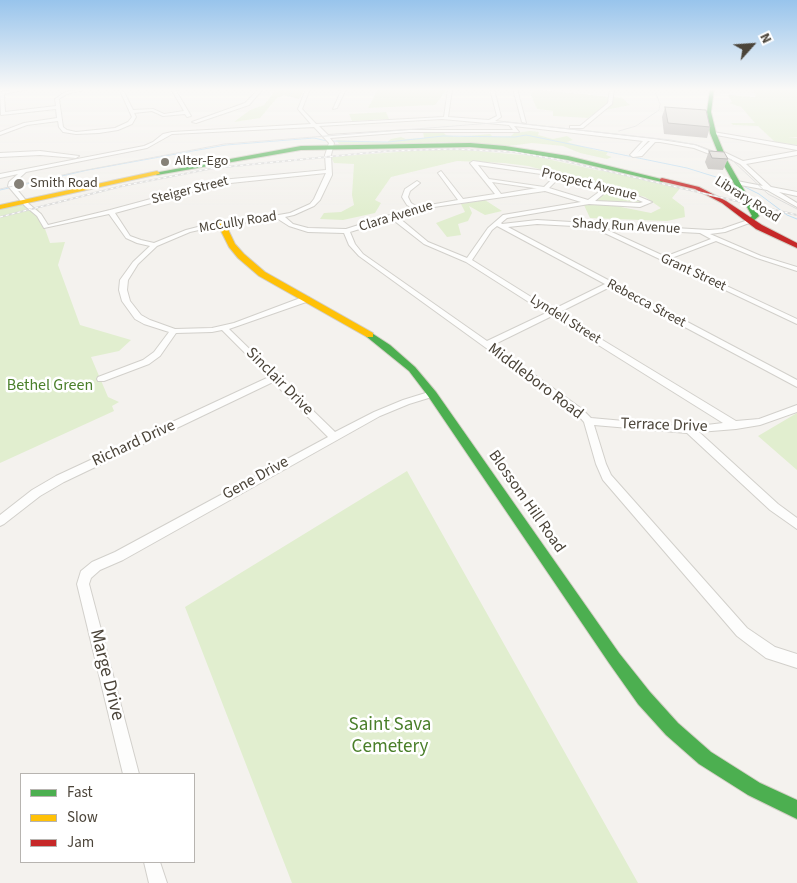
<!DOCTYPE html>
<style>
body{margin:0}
#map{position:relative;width:797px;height:883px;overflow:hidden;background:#f4f2ee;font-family:"Source Sans 3",sans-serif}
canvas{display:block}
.legend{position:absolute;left:20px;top:773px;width:175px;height:90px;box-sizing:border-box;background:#fff;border:1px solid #b7b4b0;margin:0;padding:6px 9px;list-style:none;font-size:15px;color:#4b4439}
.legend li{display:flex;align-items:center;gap:10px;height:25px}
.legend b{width:25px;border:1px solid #b7b4b0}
.north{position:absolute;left:727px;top:20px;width:50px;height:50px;-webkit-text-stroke:4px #fff;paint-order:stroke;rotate:64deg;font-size:14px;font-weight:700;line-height:20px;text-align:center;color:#4b4439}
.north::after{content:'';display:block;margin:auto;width:18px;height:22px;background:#4b4439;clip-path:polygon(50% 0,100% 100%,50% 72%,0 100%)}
</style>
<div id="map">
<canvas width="797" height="883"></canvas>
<ul class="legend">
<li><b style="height:6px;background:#4caf50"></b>Fast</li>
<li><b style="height:6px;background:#ffc107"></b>Slow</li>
<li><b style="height:6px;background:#c62828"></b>Jam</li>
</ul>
<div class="north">N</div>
</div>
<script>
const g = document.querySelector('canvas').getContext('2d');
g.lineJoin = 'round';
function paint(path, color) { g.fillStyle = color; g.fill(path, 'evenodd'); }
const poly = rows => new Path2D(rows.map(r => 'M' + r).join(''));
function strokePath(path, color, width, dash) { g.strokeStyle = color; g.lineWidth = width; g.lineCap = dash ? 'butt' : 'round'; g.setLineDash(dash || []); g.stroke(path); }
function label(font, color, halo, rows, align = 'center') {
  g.font = font + ' "Source Sans 3",sans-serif'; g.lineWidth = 5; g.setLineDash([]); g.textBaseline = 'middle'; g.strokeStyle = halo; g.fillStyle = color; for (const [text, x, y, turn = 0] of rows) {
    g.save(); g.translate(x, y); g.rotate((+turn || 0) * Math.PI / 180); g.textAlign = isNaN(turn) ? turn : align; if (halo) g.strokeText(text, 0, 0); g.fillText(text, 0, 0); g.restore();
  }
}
paint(poly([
 [265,89,305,89,299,99,284,95,277,98,260,118,234,122,250,110,264,105,274,92],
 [378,89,447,89,435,105,368,108],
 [530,89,622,98,630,105,596,112,588,118,553,116,553,111,537,109,530,93,533,92],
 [751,89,797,89,797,137,788,138,797,138,797,145,775,142,758,126,733,125,731,123,755,123,741,107,729,103,732,102,728,95,716,94,755,97,756,95],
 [386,112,389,119,352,121,349,114],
 [530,131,539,132,538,135,553,139,567,136,573,140,567,142,595,150,628,155,608,152,606,155,612,157,607,159,580,153,563,146,532,143,509,146,443,142,376,145,339,144,336,140,387,142,391,139,401,137,406,139,424,138,423,132,443,132,446,135,457,137,490,134,493,137,511,136,514,133],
 [424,150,465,150,534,156,596,170,637,176,682,186,672,198,684,207,685,217,667,221,590,218,584,205,601,203,651,213,661,208,645,197,528,166,504,163,457,161,391,177,375,200,381,203,375,213,343,220,320,219,324,213,341,212,354,205,352,195,354,164,334,163,331,157],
 [608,189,631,196,644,202,599,201,596,199],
 [485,200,502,211,485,215,469,206,472,213,468,221,458,224,461,235,447,237,436,223,465,212,461,204],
 [22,203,30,211,38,209,50,243,65,242,58,265,80,325,131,340,119,351,91,357,108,397,119,402,112,406,114,411,0,463,0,208],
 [797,413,797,470,758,436],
 [407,471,638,883,292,883,185,607]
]), '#e1eecf');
strokePath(poly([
 [289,96,295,89],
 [745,187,759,194,787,215,797,219],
 [0,190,88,170,226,145,314,138,327,141,388,142,443,136,515,137,526,135,687,168,732,182]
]), '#c0ddf1', 1);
const street = poly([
 [17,89,28,89,4,94,5,112,56,106,55,99,65,92,87,89,67,94,59,99,63,127,67,130,76,132,115,128,128,122,132,117,121,93,117,89,121,89,124,92,133,110,153,109,164,114,184,111,171,89,175,89,191,116,187,117,185,114,163,116,152,111,134,113,136,117,132,124,118,130,99,133,76,134,63,132,59,127,58,121,27,125,0,135,0,132,24,123,57,118,56,109,1,115,0,92,17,89],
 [259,89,263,89,249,105,196,123,192,122,245,103,259,89],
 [306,89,310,89,302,109,316,124,444,117,448,89,452,89,448,117,489,120,497,116,490,89,494,89,501,117,495,121,654,139,695,145,722,155,720,152,724,152,743,161,797,151,797,155,746,164,771,187,797,192,797,196,779,192,797,203,797,207,767,190,735,184,734,183,737,181,763,186,740,164,722,155,720,158,694,148,660,142,655,142,642,156,633,157,630,155,643,141,514,126,519,132,409,132,330,138,334,143,331,155,332,175,320,200,314,206,294,215,285,217,293,224,308,228,346,229,412,208,407,205,402,197,405,189,417,181,420,183,410,191,408,197,411,203,418,207,458,200,438,173,441,171,463,199,495,194,470,163,473,161,559,173,628,192,652,202,640,207,589,204,507,218,501,223,502,224,537,220,709,230,722,229,748,220,752,220,752,222,725,232,710,234,761,256,797,267,797,271,757,258,716,241,669,259,797,319,797,324,592,227,537,224,508,227,797,380,797,387,610,287,558,313,736,421,759,419,797,405,797,412,760,425,736,429,699,432,778,504,797,518,797,529,770,510,687,433,594,425,606,464,611,475,747,628,775,647,797,654,797,668,766,658,737,636,603,480,596,464,584,422,576,413,359,256,349,245,344,233,308,232,289,226,278,219,221,225,190,232,157,246,138,264,128,280,127,290,130,301,141,315,150,320,175,329,212,328,234,323,303,297,309,297,309,301,229,329,335,432,374,412,403,400,432,391,437,394,435,396,409,404,380,416,123,560,100,570,91,578,89,584,139,774,123,774,77,584,81,571,92,562,115,552,328,437,273,382,64,482,40,496,4,524,0,526,0,515,32,490,56,476,269,377,222,330,212,332,176,333,160,356,149,364,104,381,98,381,97,379,98,377,143,360,154,352,169,332,144,324,135,319,122,301,119,290,120,280,133,262,150,246,137,243,126,238,109,214,44,228,37,216,25,206,8,186,9,182,18,174,0,178,0,174,144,146,153,142,163,134,172,132,311,124,298,109,306,89],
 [442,119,509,125,513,130,409,130,328,135,319,126,442,119],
 [314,127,329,143,325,155,326,170,221,180,110,210,48,225,41,214,29,204,14,186,14,183,26,172,147,148,172,134,314,127],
 [648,141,650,141,637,153,648,141],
 [478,165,555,176,544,187,489,179,478,165],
 [326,173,314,199,310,204,290,213,273,216,221,221,186,230,154,243,141,240,130,236,115,213,221,184,326,173],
 [560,177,603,189,588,200,549,188,560,177],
 [492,182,534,188,537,188,501,194,492,182],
 [608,190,624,194,643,202,640,203,595,201,608,190],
 [545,191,581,202,503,215,488,228,467,258,428,242,398,217,427,208,545,191],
 [392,219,424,244,466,262,546,313,487,341,363,254,355,244,350,232,392,219],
 [497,226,499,227,605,284,552,310,472,260,492,230,497,226],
 [603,228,700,233,711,239,667,256,666,257,603,228],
 [552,316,723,423,690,427,591,418,582,409,493,345,552,316],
 [342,89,346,89,337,108,333,109,342,89],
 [513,89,517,89,526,123,522,122,513,89],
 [610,89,614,89,612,104,583,128,570,128,570,126,580,126,608,103,610,89],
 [713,132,797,146,797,150,711,134,713,132],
 [40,151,79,156,76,158,40,155,0,157,0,153,40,151],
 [144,862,160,862,167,883,149,883,144,862]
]);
const fast = poly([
 [710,89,714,89,711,112,716,133,727,160,759,216,752,222,746,221,752,216,721,160,710,133,707,112,710,89],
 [470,143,505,146,568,156,665,180,662,182,568,160,505,150,470,147,301,150,157,175,154,173,301,146,470,143],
 [370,332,390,345,415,367,436,392,619,653,650,692,678,723,711,752,760,783,797,800,797,819,748,795,699,764,666,735,638,704,609,663,428,396,409,371,367,337,365,335,370,332]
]);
const slow = poly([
 [157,171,160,173,159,174,0,209,0,205,157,171],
 [218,221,224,221,235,244,244,254,265,272,373,333,373,337,367,337,259,276,238,258,229,247,217,223,218,221]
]);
const jam = poly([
 [662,178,699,187,726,201,762,225,797,243,797,248,756,229,722,203,695,189,660,181,660,179,662,178]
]);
strokePath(street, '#d2d0cb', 2);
strokePath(fast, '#d3cfc5', 2);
strokePath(slow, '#d3cfc5', 2);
strokePath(jam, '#d3cfc5', 2);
paint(street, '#fdfdfc');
paint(fast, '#4caf50');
paint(slow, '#ffc107');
paint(jam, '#c62828');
strokePath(poly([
 [619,131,636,126,659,110,660,104,654,89],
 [0,189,76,172,224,144,505,122,671,140,696,145,732,160,768,194,797,209]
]), '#dbdbda', 1);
const rail = poly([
 [0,217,122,186,214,168,387,151,454,149,513,152,560,160,797,215]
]);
strokePath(rail, '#dbdbda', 2);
strokePath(rail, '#fff', 1, [3]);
paint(poly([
 [665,107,710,127,707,138,664,134,662,117],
 [709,151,728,159,723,170,708,169,705,162]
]), '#bfbcb8');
const building = poly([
 [665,107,706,110,710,127,668,123,665,107],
 [709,151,724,152,728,159,712,158,709,151]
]);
paint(building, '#dedbd6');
strokePath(building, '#9b9996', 1);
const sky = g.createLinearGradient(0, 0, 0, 213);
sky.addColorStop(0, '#98c4ec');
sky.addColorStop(0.42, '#faf9f7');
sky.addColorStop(1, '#faf9f700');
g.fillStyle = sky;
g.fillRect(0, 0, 797, 213);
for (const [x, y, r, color] of [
 [165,162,5,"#868178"],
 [19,184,6,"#868178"]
]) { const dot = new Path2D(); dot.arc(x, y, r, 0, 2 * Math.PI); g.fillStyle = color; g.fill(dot); strokePath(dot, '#fff', 2); }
label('14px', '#4b4439', '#fff', [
 ["Alter-Ego",175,162],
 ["Smith Road",30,184]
], 'left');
label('14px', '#4b4439', '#fff', [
 ["Prospect Avenue",589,185,14],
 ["Steiger Street",190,191,-14],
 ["Library Road",747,200,32],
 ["Clara Avenue",396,217,-17],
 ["McCully Road",238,223,-9],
 ["Shady Run Avenue",626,227,3],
 ["Grant Street",693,273,25],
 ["Rebecca Street",646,304,28],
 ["Lyndell Street",565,320,32]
]);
label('16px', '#4b4439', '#fff', [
 ["Sinclair Drive",279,382,45],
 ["Middleboro Road",535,382,37],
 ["Terrace Drive",664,426,2],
 ["Richard Drive",134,444,-25],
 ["Gene Drive",256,479,-29],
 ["Blossom Hill Road",526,502,55]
]);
label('16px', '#4a7f2a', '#fff', [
 ["Bethel Green",50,386]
]);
label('19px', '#4b4439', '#fff', [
 ["Marge Drive",106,675,76]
]);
label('19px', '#4a7f2a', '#fff', [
 ["Saint Sava",390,726],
 ["Cemetery",390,748]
]);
</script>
